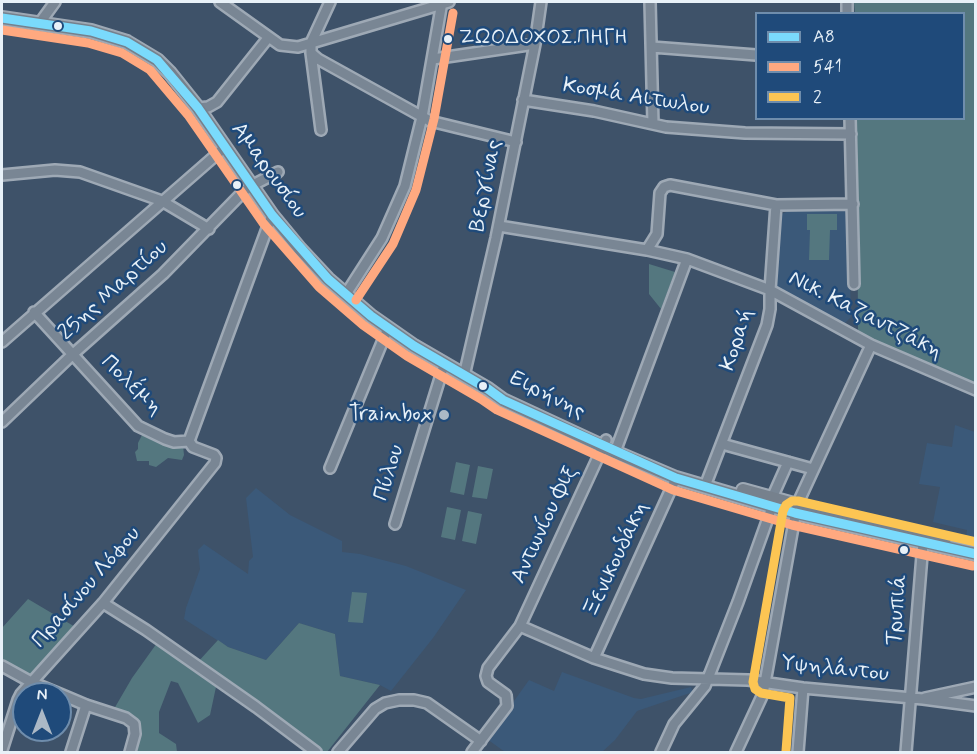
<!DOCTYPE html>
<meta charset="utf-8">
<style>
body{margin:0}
#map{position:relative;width:977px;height:754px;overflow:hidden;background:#3e5269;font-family:Mynerve,sans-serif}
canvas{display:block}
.frame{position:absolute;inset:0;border:3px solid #e8f1f8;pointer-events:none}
.legend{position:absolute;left:755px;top:12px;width:210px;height:108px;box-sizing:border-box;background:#1f4a7a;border:2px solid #6f8dac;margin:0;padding:8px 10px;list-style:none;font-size:18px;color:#e8f1f8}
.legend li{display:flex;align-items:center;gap:12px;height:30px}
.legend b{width:30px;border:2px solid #6f8dac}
.north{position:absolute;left:12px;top:682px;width:60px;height:60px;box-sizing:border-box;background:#1f4a7a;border:2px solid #6f8dac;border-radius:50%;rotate:0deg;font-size:16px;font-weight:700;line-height:24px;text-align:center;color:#e8f1f8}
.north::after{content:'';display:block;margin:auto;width:21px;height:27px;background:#acb9c6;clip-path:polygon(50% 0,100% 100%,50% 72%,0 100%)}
</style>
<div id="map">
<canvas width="977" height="754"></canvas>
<div class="frame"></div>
<ul class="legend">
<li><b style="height:8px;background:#7adafc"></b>A8</li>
<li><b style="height:8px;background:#ffa980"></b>541</li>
<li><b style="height:8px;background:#fcc553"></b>2</li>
</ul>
<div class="north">N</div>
</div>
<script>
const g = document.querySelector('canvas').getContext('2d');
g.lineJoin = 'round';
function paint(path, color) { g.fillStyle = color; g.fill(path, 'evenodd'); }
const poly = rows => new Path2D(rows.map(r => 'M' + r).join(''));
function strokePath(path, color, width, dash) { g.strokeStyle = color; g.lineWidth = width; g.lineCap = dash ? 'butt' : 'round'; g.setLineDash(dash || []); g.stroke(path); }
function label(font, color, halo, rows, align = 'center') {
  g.font = font + ' Mynerve,sans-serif'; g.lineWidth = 5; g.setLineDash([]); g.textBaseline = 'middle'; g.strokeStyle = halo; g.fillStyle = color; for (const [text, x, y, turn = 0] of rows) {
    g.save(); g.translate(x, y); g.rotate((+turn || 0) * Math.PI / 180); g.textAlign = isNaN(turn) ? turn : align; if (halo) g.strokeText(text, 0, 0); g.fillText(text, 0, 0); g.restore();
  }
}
paint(poly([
 [792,209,848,209,851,317,843,325,785,293,777,287,775,282,778,220,782,214],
 [955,425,975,432,975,539,966,537,967,530,933,522,940,487,919,484,927,443,952,447],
 [256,488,290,515,342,541,342,552,360,554,406,566,466,590,433,638,391,691,380,685,340,676,335,634,299,623,266,660,228,647,184,619,186,608,200,569,198,550,204,544,248,574,249,561,253,557,246,498],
 [562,672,634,698,641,699,691,687,693,692,637,711,615,740,602,752,505,752,487,739,529,680,554,691]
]), '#3b5979');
paint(poly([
 [854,2,975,2,975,384,875,344,858,330,857,119,964,118,964,14,855,13],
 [807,214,837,214,837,230,830,230,829,260,809,260,810,230,807,230],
 [649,264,675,272,661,309,649,294],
 [142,435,183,445,184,455,182,460,168,458,156,467,149,465,149,461,137,461,135,452,138,449,138,443],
 [456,462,470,465,464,495,450,492],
 [478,466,493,469,487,499,472,497],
 [447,507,461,510,455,540,441,537],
 [468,511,482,514,476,544,462,541],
 [352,592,367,593,363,623,348,622],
 [28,599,77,628,34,678,2,659,2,628],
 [299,623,335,634,340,676,380,685,327,752,323,752,197,663,218,640,228,647,266,660],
 [157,643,193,668,216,687,210,715,198,723,178,683,171,681,159,712,159,733,176,744,177,752,135,752,141,730,139,725,136,720,130,715,114,709,132,678]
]), '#54777f');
const minor = poly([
 [220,2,280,45,298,47,449,2],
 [330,2,311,43,311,53,318,59,430,121,516,142],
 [650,2,653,124],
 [847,2,847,14],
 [39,24,55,2],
 [652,47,756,55],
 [311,53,321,130],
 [433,59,535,44],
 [523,100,594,111,666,127,745,133,851,134],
 [198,108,208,107,217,102,268,38],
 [850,118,854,284],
 [2,175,55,170,80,172,162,201,209,229],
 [499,226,647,250,657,234,660,193,664,187,670,185,776,205,853,204],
 [647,250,687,259,770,290,871,345,976,390],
 [346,294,382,238,405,186,422,117,442,2],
 [2,342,224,148],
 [464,376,496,238,535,44,541,2],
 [2,422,72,355,163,274,243,192,251,186,278,172],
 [189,441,272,215],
 [722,444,813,469],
 [615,452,687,259],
 [330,468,388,328],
 [707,481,767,325,770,309,770,290,776,205],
 [772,498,788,462],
 [395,524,444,365],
 [103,603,146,630,256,707,316,752],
 [520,626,594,658,644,674,672,678,748,680,803,688,923,699,976,706],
 [594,658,676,478],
 [2,666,31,682,60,694],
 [60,694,86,705,126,718,134,724,135,734,130,752],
 [925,698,976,687],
 [2,750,18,700,21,694,103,603,215,463,216,458,214,455,193,447,189,441,174,442,165,439,138,426,34,312],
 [71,752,86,705],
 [338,752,375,709,385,703,399,700,414,700,427,703,481,741],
 [472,752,507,706,506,695,488,682,486,676,488,668,520,626,606,440],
 [661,752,674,724,705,686,738,602,772,507],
 [736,752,763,694,797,505,871,345],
 [798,752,803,688],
 [906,752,923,543]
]);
const major = poly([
 [2,18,91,31,127,42,157,60,170,73,198,108,272,215,300,249,328,279,371,316,414,346,488,389,503,400,615,452,676,478,795,513,976,554],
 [743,490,812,509,945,539]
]);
strokePath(minor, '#9ea9b5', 14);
strokePath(major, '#9ea9b5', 16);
strokePath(minor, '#798694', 9);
strokePath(major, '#76818d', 12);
strokePath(poly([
 [2,18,91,31,127,42,157,60,198,108,272,215,328,279,371,316,414,346,488,389,503,400,676,478,795,513,976,554]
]), '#7adafc', 9);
strokePath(poly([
 [2,30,88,43,122,53,150,70,188,115,263,223,319,287,363,325,407,356,481,399,497,410,673,490,792,525,973,566],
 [356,300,393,244,416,190,434,119,453,13]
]), '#ffa980', 9);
strokePath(poly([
 [786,751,790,698,761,693,755,689,753,682,783,511,786,505,792,501,798,501,976,542]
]), '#fcc553', 9);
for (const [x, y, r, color] of [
 [58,26,5,"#e8f1f8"],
 [448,39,5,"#e8f1f8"],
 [237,185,5,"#e8f1f8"],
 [483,386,5,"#e8f1f8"],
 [444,415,6,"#acb9c6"],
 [904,550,5,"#e8f1f8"]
]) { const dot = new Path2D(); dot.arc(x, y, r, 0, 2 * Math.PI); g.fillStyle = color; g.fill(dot); strokePath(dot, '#1f4a7a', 2); }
label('20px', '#e8f1f8', '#1f4a7a', [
 ["ΖΩΟΔΟΧΟΣ.ΠΗΓΗ",459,39]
], 'left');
label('22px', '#e8f1f8', '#1f4a7a', [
 ["Κοσμά Αιτωλου",636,98,9],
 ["Αμαρουσίου",268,171,54],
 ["Βεργίνας",487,186,-79],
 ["25ης Μαρτίου",114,291,-42],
 ["Νικ. Καζαντζάκη",865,316,27],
 ["Κοραή",738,340,-72],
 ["Πολέμη",131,386,44],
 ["Ειρήνης",547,396,27],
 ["Πύλου",390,473,-73],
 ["Αντωνίου Φιξ",545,525,-65],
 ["Ξενικουδάκη",617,560,-65],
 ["Πρασίνου Λόφου",87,588,-49],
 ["Τρυπιά",898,610,-85],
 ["Υψηλάντου",835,670,6]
]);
label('22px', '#e8f1f8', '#1f4a7a', [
 ["Trainbox",432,415]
], 'right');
</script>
